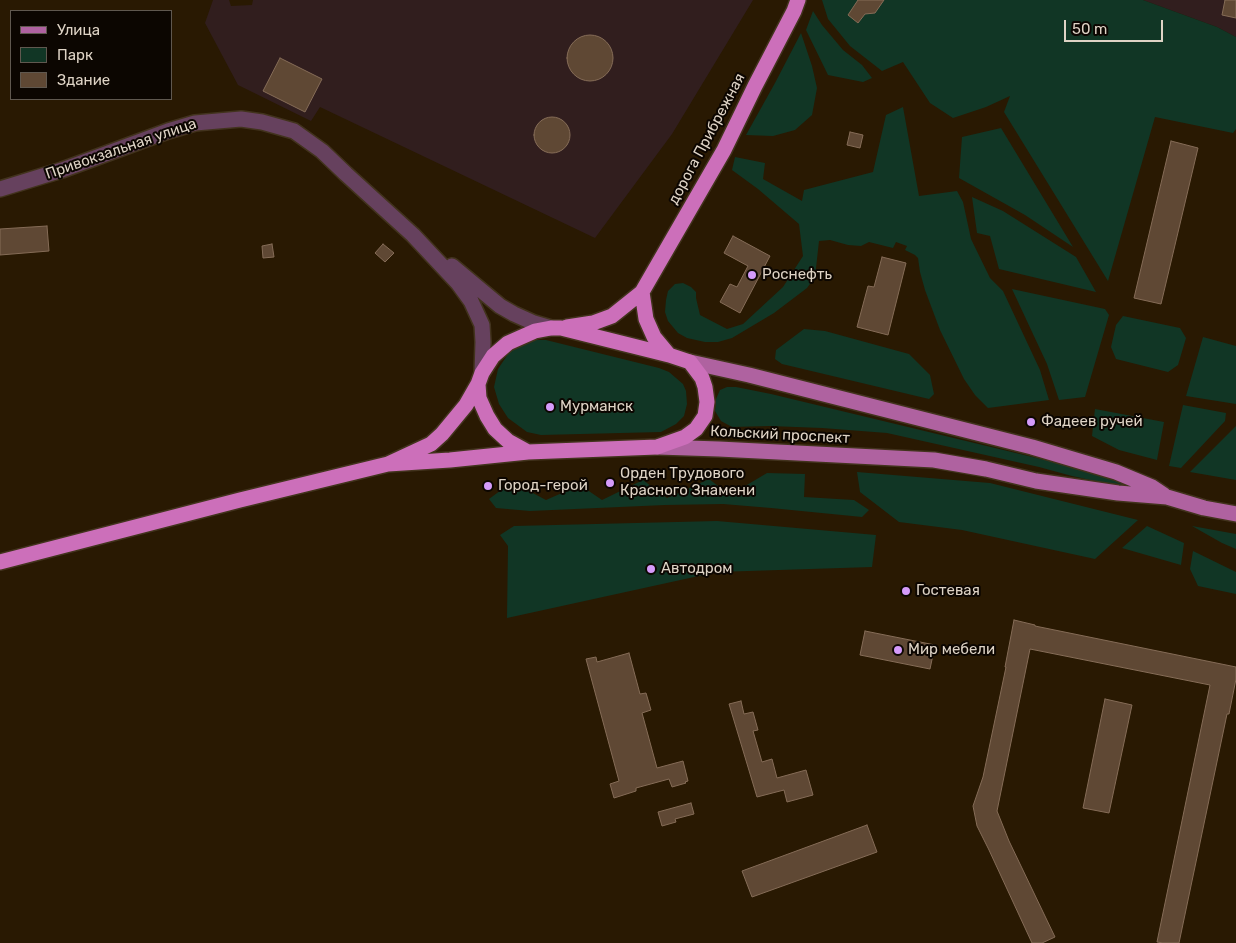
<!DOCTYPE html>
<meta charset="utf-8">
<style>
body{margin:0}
#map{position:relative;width:1236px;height:943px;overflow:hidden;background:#291902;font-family:Rubik,sans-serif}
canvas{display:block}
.legend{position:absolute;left:10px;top:10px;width:162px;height:90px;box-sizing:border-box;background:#0c0601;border:1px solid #60584f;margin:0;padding:6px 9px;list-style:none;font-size:15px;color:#ded3c5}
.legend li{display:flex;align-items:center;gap:10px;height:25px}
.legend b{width:25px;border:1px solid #60584f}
.scale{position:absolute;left:1064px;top:20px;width:99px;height:22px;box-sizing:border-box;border:2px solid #ded3c5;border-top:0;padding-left:6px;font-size:15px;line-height:18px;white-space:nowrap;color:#ded3c5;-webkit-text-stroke:4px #0c0601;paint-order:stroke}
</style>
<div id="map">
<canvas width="1236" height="943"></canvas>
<ul class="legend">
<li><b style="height:6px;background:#af62a0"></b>Улица</li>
<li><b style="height:14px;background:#113625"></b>Парк</li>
<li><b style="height:14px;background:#5f4834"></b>Здание</li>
</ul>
<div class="scale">50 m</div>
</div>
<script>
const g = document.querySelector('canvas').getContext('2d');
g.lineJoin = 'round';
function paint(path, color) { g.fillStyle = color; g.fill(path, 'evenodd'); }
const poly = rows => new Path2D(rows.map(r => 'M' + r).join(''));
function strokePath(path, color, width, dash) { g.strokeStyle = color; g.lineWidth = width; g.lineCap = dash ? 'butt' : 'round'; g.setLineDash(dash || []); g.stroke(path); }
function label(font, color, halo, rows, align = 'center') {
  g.font = font + ' Rubik,sans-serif'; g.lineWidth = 4; g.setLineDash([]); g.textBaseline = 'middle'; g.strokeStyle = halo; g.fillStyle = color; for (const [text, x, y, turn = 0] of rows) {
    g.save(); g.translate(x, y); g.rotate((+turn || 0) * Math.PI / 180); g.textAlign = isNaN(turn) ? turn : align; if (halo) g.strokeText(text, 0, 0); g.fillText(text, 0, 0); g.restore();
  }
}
paint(poly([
 [213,0,229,0,231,6,252,5,253,0,753,0,672,134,595,238,320,107,311,121,238,85,205,23],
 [1143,0,1236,0,1236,37,1217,27]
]), '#311e1e');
paint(poly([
 [822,0,1143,0,1217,27,1236,37,1236,129,1233,133,1155,117,1108,281,1004,112,1010,96,986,107,953,118,930,103,903,62,882,71,850,46,828,19],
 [813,11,822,25,843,50,862,65,872,78,863,82,828,75,806,30],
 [801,33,812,66,817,88,812,115,795,130,773,136,746,135,775,83],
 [903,107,919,196,957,191,963,202,971,239,990,278,1003,291,1040,370,1049,400,988,408,975,395,964,379,940,330,925,290,920,272,918,258,915,255,905,250,907,246,896,242,893,248,869,242,861,246,848,245,830,240,819,241,815,277,807,288,774,313,732,338,718,342,705,342,687,338,678,333,668,321,665,312,666,300,668,291,675,284,683,283,691,287,696,292,696,298,700,315,727,329,743,324,783,287,803,256,799,224,758,189,732,170,735,157,765,163,763,179,802,201,804,190,873,172,886,115],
 [1001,128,1073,247,1025,215,959,178,962,137],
 [972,197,1003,211,1076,257,1096,292,999,269,990,236,977,233],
 [1012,289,1105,309,1109,315,1085,397,1059,400,1047,364],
 [1123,316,1180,328,1186,338,1178,365,1168,372,1116,359,1111,347,1116,325],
 [804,329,825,331,909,354,930,375,934,394,929,399,782,364,775,359,776,350],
 [1203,337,1236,346,1236,404,1186,396],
 [536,340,546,340,659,368,669,372,683,384,686,391,687,404,684,416,676,424,661,432,541,435,527,432,508,418,499,404,494,387,498,369,508,354,520,344],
 [727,387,736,387,771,394,1074,467,1137,484,1136,490,1072,476,1039,467,887,433,822,428,770,426,732,427,721,421,715,411,716,399,720,390],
 [1183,405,1226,413,1225,421,1181,468,1169,466],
 [1095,409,1164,422,1157,460,1119,450,1092,436],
 [1236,426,1236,480,1190,472],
 [857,472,990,483,1138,520,1095,559,962,530,899,522,860,492],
 [767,473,805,474,804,497,854,500,869,510,862,517,771,508,723,504,665,505,530,511,496,508,489,499,512,482,546,500,580,485,602,500,643,480,667,498,709,479,730,495],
 [717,521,876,535,872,567,717,572,507,618,508,546,500,535,514,526],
 [1147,526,1184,543,1181,565,1122,548],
 [1192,526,1236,534,1236,549,1222,543],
 [1193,551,1236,572,1236,594,1198,586,1190,569]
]), '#113625');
const building = poly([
 [858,0,884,0,875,13,865,14,858,23,848,15,858,0],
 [1225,0,1236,0,1236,18,1222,15,1225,0],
 '567 58a23 23 0 1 1 46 0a23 23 0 1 1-46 0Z',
 [280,58,322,79,305,112,263,91,280,58],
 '534 135a18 18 0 1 1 36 0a18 18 0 1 1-36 0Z',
 [850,132,863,135,860,148,847,145,850,132],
 [1171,141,1198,148,1161,304,1134,298,1171,141],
 [47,226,49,251,0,255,0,229,47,226],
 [733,236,770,256,740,313,720,302,730,284,737,287,748,266,724,253,733,236],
 [272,244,274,257,263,258,262,246,272,244],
 [383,244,394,253,385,262,375,253,383,244],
 [882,257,906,263,888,335,857,327,868,286,874,287,882,257],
 [1014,620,1035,625,1035,626,1236,667,1236,679,1229,714,1227,714,1179,943,1163,943,1157,942,1210,685,1030,649,997,811,1009,841,1055,937,1042,943,1032,943,989,850,977,826,973,806,983,777,1006,667,1005,667,1014,620],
 [865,631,935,645,930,669,860,655,865,631],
 [629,653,640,694,646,693,651,710,642,713,657,768,683,761,688,781,685,782,686,783,672,787,669,779,636,788,636,791,614,798,610,784,619,781,586,659,596,657,597,662,629,653],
 [1105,699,1132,705,1109,813,1083,808,1105,699],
 [741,701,744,714,753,712,758,730,753,731,762,762,772,759,777,778,806,770,813,795,787,802,784,790,757,797,729,704,741,701],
 [691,803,694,814,675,819,676,822,662,826,658,812,691,803],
 [867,825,877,852,752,897,742,871,867,825]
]);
paint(building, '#5f4834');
strokePath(building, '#856c57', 1);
const minor = poly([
 [0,189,62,170,168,131,195,123,241,119,262,122,294,131,322,151,346,174,413,235,458,283,471,301,482,325,483,342,482,373],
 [452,266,500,306,514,314,534,323,551,328]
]);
const major = poly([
 [690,362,749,375,1032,447,1116,472,1152,487,1164,495],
 [658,447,719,449,934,460,986,469,1036,481,1118,493,1167,497,1204,508,1236,514]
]);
const highway = poly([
 [642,292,646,319,654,337,669,355],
 [567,327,593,323,612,316,642,292,724,150,755,86,794,11,798,0],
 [478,384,479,398,487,416,495,429,508,441,528,452],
 [0,562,240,500,388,464,431,444,442,434,466,405,478,384,482,373,493,356,508,343,535,331,551,328,561,328,669,355,690,362,702,378,705,387,707,402,705,416,696,429,685,437,657,447,528,452,450,460,388,464]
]);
strokePath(minor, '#42331d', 18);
strokePath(major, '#42331d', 18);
strokePath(highway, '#42331d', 18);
strokePath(minor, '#66415e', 15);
strokePath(major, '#af62a0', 15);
strokePath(highway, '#cc6fba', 15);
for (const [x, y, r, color] of [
 [752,275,5,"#d59bfa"],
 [550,407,5,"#d59bfa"],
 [1031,422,5,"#d59bfa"],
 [610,483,5,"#d59bfa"],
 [488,486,5,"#d59bfa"],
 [651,569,5,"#d59bfa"],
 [906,591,5,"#d59bfa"],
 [898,650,5,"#d59bfa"]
]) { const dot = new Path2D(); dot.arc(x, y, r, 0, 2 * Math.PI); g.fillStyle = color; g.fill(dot); strokePath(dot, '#0c0601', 2); }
label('15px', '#ded3c5', '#0c0601', [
 ["дорога Прибрежная",707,139,-62],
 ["Привокзальная улица",121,149,-19],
 ["Кольский проспект",780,435,3]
]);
label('15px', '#ded3c5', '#0c0601', [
 ["Роснефть",762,275],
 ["Мурманск",560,407],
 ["Фадеев ручей",1041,422],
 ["Орден Трудового",620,474],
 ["Красного Знамени",620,491],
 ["Город-герой",498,486],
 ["Автодром",661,569],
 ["Гостевая",916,591],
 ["Мир мебели",908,650]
], 'left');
</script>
